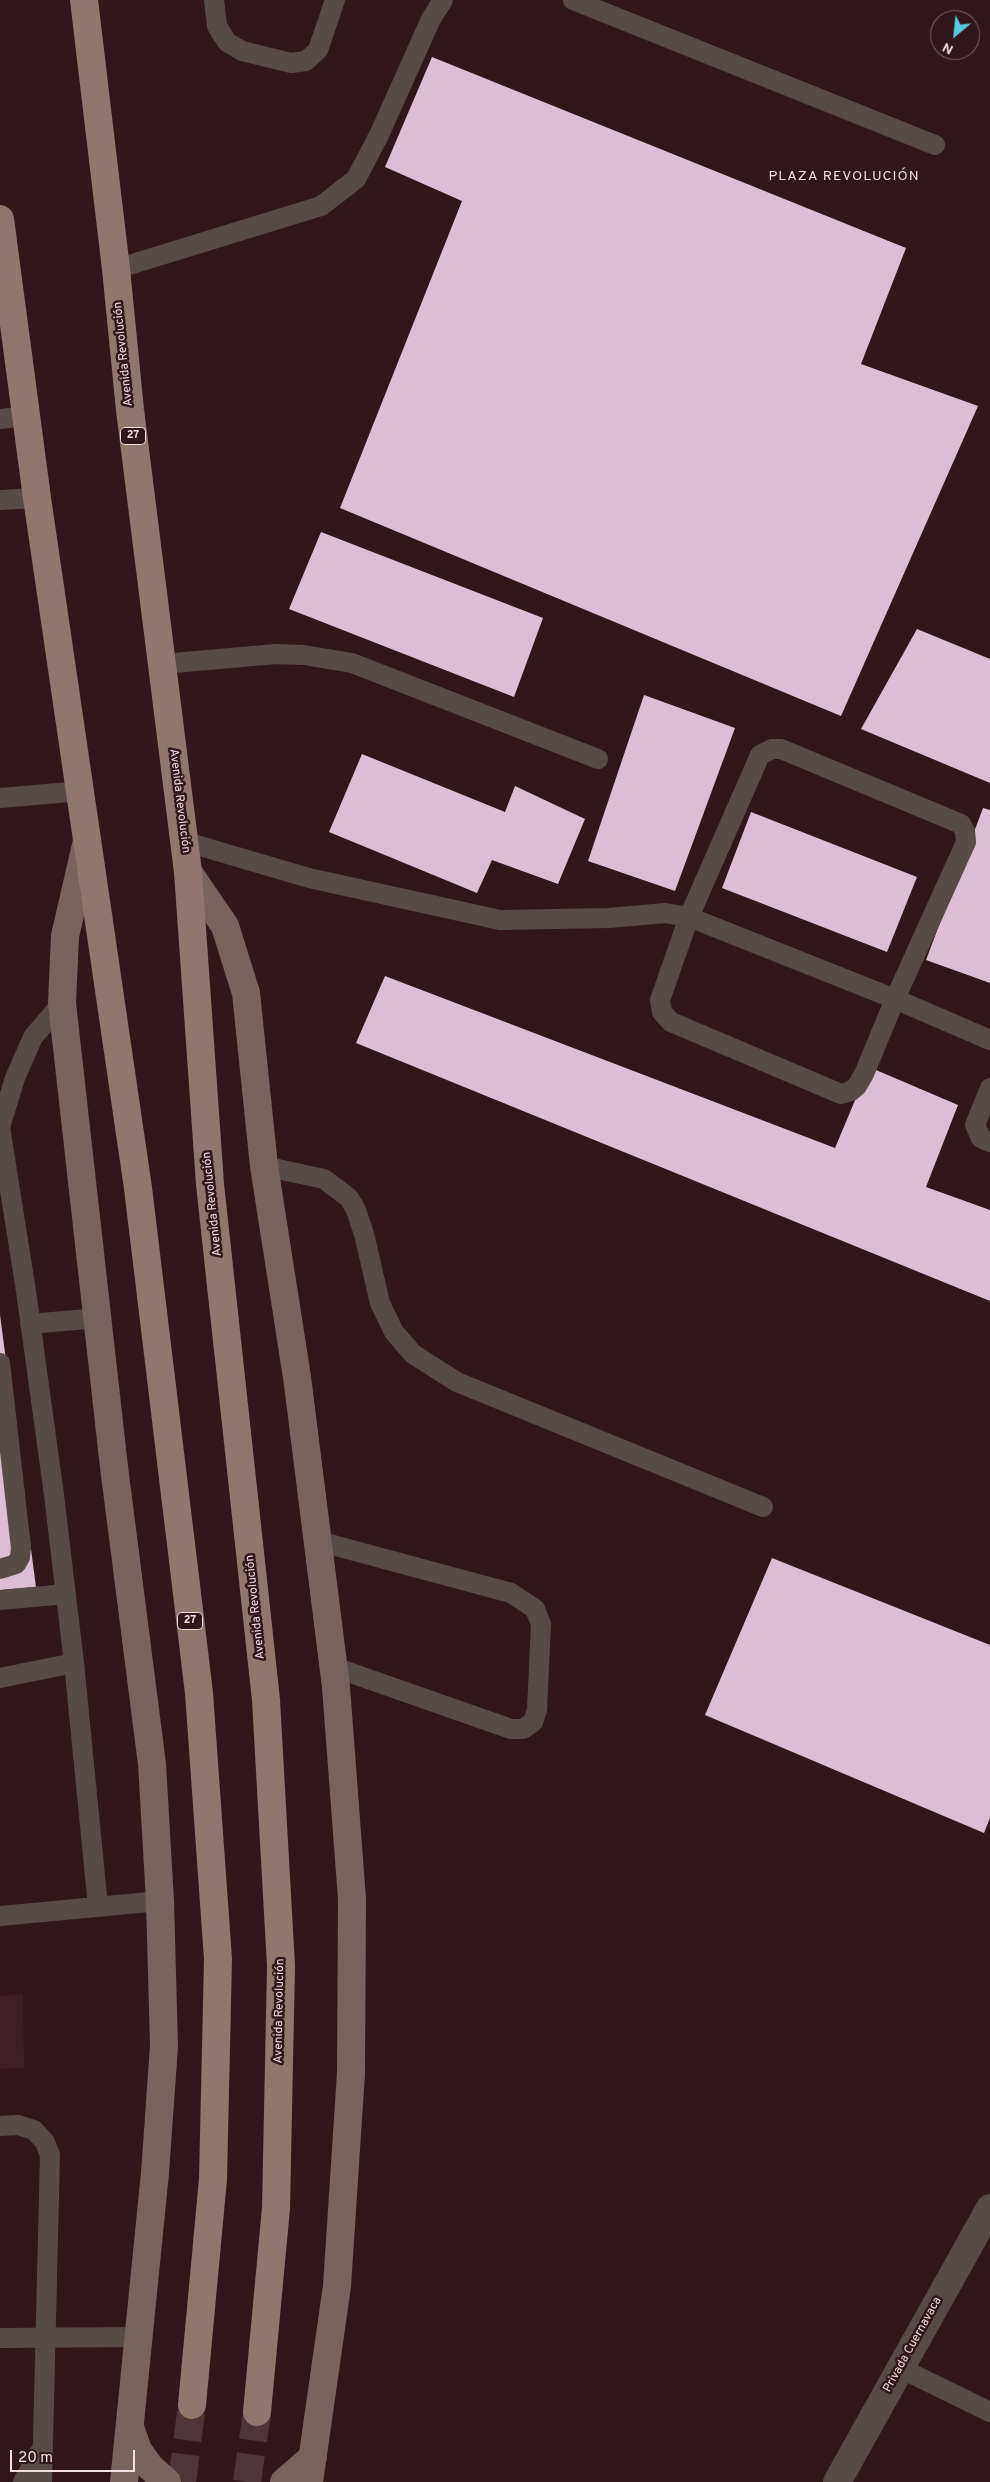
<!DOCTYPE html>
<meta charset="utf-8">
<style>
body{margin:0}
#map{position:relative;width:990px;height:2482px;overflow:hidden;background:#31171c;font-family:Overpass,sans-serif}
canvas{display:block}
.north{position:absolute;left:930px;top:10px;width:50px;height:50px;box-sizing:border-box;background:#31171c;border:1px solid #7e676b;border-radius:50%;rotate:208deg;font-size:14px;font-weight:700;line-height:20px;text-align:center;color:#f1dfe1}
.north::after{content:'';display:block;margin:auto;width:18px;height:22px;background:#55cae0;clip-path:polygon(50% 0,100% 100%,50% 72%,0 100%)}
.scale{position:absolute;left:10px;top:2450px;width:125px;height:22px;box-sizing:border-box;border:2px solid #f1dfe1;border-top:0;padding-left:6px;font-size:15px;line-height:18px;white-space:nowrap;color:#f1dfe1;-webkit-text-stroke:4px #31171c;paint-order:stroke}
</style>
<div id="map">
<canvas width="990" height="2482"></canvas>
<div class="north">N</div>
<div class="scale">20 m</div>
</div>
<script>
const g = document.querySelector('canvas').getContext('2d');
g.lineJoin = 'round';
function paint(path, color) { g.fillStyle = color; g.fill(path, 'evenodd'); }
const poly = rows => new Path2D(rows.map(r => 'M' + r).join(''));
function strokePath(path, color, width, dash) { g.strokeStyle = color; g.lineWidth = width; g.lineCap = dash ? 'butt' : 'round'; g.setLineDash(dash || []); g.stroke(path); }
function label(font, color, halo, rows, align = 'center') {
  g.font = font + ' Overpass,sans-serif'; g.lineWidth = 5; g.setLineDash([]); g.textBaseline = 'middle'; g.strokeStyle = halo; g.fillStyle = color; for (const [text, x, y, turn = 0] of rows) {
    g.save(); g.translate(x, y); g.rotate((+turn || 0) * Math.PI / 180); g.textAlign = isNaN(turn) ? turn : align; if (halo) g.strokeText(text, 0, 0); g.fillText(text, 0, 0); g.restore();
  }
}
paint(poly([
 [23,1994,24,2068,0,2069,0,1996]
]), '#3e1e25');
paint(poly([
 [432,57,906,248,861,364,978,406,841,716,340,508,462,201,385,167],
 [321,532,543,618,514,697,289,609],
 [917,629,990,659,990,783,861,729],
 [644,695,735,728,675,891,588,861],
 [362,754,505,812,515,786,585,819,558,884,492,860,477,893,329,832],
 [983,808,990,810,990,983,926,960],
 [751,812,917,877,887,952,722,888],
 [385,976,835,1148,869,1067,958,1105,926,1187,990,1210,990,1301,356,1043],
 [0,1315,36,1587,0,1590],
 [772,1558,990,1645,990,1818,984,1833,705,1715]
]), '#dcbdd3');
strokePath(poly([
 [182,2482,192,2405],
 [247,2482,257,2412]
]), '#4e353a', 28, [28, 14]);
strokePath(poly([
 [214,0,217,26,227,42,242,51,291,63,306,61,318,50,335,0],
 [573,0,935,145],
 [116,269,321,206,356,179,379,135,431,19,443,0],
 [0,419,26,416],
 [0,500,37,498],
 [162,664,276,654,304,655,352,663,598,759],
 [772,749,781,749,961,824,965,831,966,842,895,999,864,1074,857,1086,851,1091,841,1094,671,1022,662,1012,660,1000,689,917,760,755,772,749],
 [0,798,81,791],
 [183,841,309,878,500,920,609,918,665,913,689,917,895,999,990,1040],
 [62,1003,33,1037,15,1078,0,1127,26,1291,54,1495,74,1663,98,1906],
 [990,1088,975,1125,981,1138,990,1142],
 [264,1166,324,1179,349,1198,356,1210,364,1234,380,1303,394,1332,413,1354,457,1382,763,1507],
 [30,1324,98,1318],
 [0,1363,21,1548,20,1557,16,1564,0,1569],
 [318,1541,511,1593,535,1609,541,1624,537,1710,533,1722,523,1729,511,1729,334,1667],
 [0,1600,66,1594],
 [0,1678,74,1663],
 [0,1916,160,1901],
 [0,2126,18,2125,34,2130,45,2142,50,2155,42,2482],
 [0,2338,140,2337],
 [900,2368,990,2412],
 [23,2482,41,2450]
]), '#584b47', 20);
strokePath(poly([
 [837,2482,990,2208]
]), '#584b47', 28);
strokePath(poly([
 [87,841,65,936,62,1003,114,1467,152,1764,160,1901,164,2046,155,2173,124,2482],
 [188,872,225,926,246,993,264,1166,297,1377,336,1687,352,1899,351,2073,337,2286,309,2482],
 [131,2430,138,2450,150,2467,167,2482],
 [284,2482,313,2457]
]), '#78635d', 28);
strokePath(poly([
 [84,0,116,269,130,410,188,872,210,1184,266,1700,281,1966,276,2208,257,2412],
 [0,219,37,498,138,1188,199,1693,218,1959,213,2179,192,2405]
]), '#90766d', 28);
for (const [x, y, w] of [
 [133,436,25],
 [190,1621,25]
]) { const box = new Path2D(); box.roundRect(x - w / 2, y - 8.5, w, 17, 4); g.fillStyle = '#31171c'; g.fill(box); strokePath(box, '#f1dfe1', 1); }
label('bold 11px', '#f1dfe1', null, [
 ["27",133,436],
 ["27",190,1621]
]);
label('12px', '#f1dfe1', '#31171c', [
 ["Avenida Revolución",124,354,-96],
 ["Avenida Revolución",179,801,83],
 ["Avenida Revolución",213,1204,-96],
 ["Avenida Revolución",256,1607,-96],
 ["Avenida Revolución",280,2011,-89],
 ["Privada Cuernavaca",913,2345,-61]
]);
g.letterSpacing = '1px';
label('14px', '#f1dfe1', '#31171c', [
 ["PLAZA REVOLUCIÓN",844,177]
]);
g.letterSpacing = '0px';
</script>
